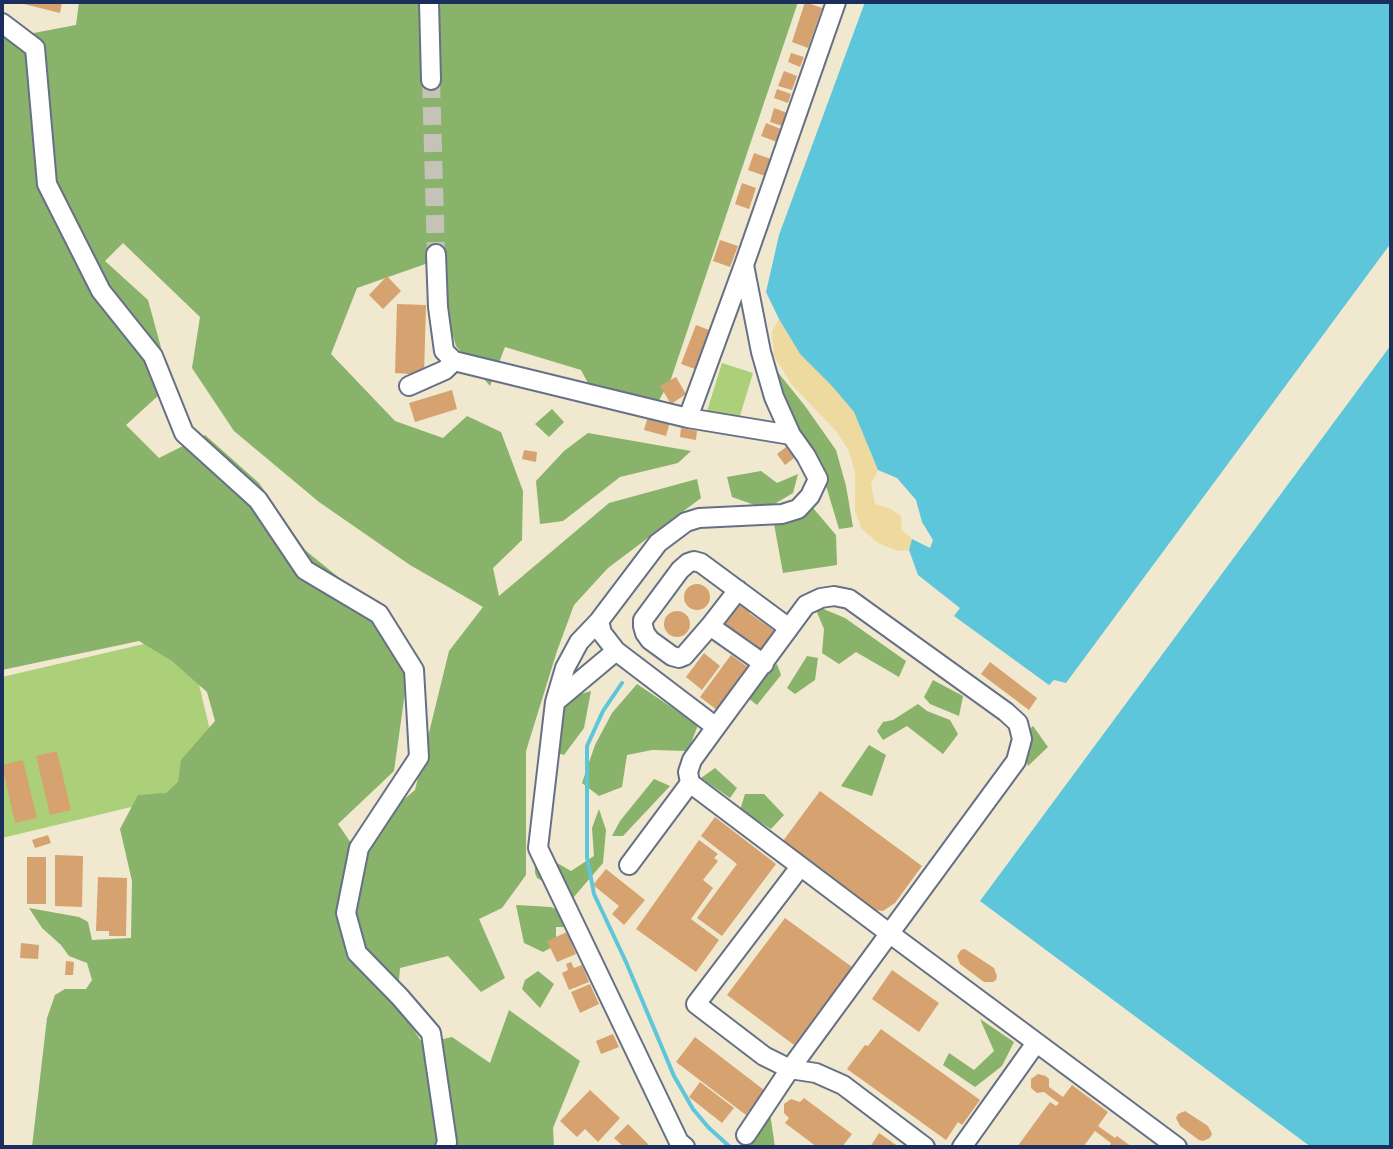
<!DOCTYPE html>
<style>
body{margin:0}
#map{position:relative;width:1393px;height:1149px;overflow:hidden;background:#f0e8cf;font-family:"IM FELL DW Pica",serif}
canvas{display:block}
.frame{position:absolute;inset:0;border:4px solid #1b2f5e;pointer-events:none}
</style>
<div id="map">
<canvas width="1393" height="1149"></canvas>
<div class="frame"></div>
</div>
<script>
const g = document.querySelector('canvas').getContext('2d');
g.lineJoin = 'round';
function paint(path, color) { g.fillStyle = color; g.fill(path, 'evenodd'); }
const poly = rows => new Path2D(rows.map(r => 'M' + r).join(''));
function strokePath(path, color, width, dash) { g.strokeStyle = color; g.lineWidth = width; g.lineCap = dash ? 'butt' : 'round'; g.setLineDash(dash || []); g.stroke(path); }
paint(poly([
 [722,363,753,373,738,422,707,411],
 [187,634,223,785,2,838,2,677]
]), '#acd07a');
paint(poly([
 [79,2,798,2,671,379,658,402,589,385,581,370,505,347,490,386,456,346,431,262,357,288,331,354,395,421,443,438,467,416,501,432,523,491,522,540,493,568,499,596,609,503,697,479,701,498,608,568,574,605,557,651,526,751,526,875,502,908,479,919,505,978,481,992,448,956,400,968,397,1004,423,1044,452,1037,490,1063,509,1010,580,1061,553,1128,554,1147,32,1147,47,1018,55,995,65,989,86,989,92,980,87,963,69,956,61,945,42,928,29,908,79,917,88,922,92,940,131,938,132,881,120,829,138,795,166,793,178,782,181,760,215,721,207,692,172,661,139,641,2,670,2,39,76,25],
 [123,243,200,317,192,368,234,431,319,502,410,565,483,607,449,651,415,790,351,843,338,824,394,771,407,678,402,629,305,550,259,483,205,435,159,458,126,425,171,384,148,300,105,261],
 [772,365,805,406,836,450,846,486,853,527,839,529,827,489,803,437,780,397],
 [552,409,564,422,549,437,535,424],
 [588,433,691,451,678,463,620,477,563,521,540,524,536,481,564,451],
 [761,471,777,483,798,474,793,493,766,509,732,497,727,477],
 [813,508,836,535,837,565,783,573,774,524],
 [814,605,845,618,906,661,899,677,856,652,839,664,822,653,824,629],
 [807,656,818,658,815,680,795,694,787,688],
 [777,664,781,675,757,705,748,698,767,673],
 [933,680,963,696,959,716,930,704,924,697],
 [637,684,698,725,688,751,652,750,627,755,622,787,599,796,582,783,595,745,612,713],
 [591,691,584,728,564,755,540,748,547,713,571,697],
 [918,704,927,711,950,720,958,734,943,754,907,726,883,740,877,731,883,722,893,720],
 [1033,726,1048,747,1028,766,1018,740],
 [869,745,886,755,872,796,841,786],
 [715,768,737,788,730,798,701,778],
 [654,779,670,786,623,836,612,836,620,821],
 [745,794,764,794,784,815,771,829,740,810],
 [599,809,606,830,603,863,573,898,537,878,535,873,534,823,552,860,571,871,594,856,592,828],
 [516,905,551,907,585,923,595,951,609,974,613,988,571,927,556,927,556,945,543,952,524,943],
 [538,971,554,984,540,1008,522,989,525,980],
 [980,1019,1014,1042,1002,1066,975,1087,943,1065,949,1053,974,1070,994,1051],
 [770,1113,775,1147,740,1147,745,1143]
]), '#89b26a');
paint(poly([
 [779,319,800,354,832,386,854,412,878,470,871,484,875,504,891,509,901,516,902,530,912,539,909,550,898,551,878,543,862,529,855,511,855,472,848,449,835,430,792,385,774,356,772,331]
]), '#eeda9e');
paint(poly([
 [865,2,1391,2,1391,243,1066,683,1054,680,1049,685,954,616,960,608,918,575,909,550,912,539,930,548,933,540,922,522,916,500,897,478,878,470,854,412,832,386,800,354,779,319,766,292,779,235],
 [1391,345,1391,1147,1311,1147,980,901]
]), '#5dc6da');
strokePath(poly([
 [622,683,603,711,587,746,587,857,594,894,626,962,674,1076,693,1109,708,1127,730,1147]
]), '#5dc6da', 4);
paint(poly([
 [16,2,62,2,60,13],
 [805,2,822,8,808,48,792,42],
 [791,53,804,57,800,67,788,62],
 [784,71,797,76,792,90,778,86],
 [777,89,791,94,788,103,774,98],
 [774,108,787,113,782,126,770,122],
 [766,123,781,129,777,142,761,136],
 [754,153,771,159,765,176,748,170],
 [742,183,756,188,749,209,735,204],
 [720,240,738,246,730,267,713,261],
 [387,276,401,291,383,309,369,295],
 [397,304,426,305,424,375,395,373],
 [696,325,709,330,695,369,681,364],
 [676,377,686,394,671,404,660,386],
 [452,390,457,409,415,422,409,403],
 [648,416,670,422,666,436,644,430],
 [681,428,697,431,696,440,680,437],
 [786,447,794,458,785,465,777,454],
 [524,450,537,452,536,462,522,459],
 '684 597a13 13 0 1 1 26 0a13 13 0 1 1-26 0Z',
 [737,601,751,611,749,613,776,632,761,654,720,625],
 '664 624a13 13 0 1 1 26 0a13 13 0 1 1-26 0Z',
 [704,653,720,666,702,690,686,677],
 [731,655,749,668,717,710,700,697],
 [990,662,1037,698,1029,710,981,674],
 [57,751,71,810,50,815,36,756],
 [23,760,37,818,15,823,2,765],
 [820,791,922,866,895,903,883,911,874,910,783,841],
 [715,817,776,864,722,936,697,918,737,864,701,836],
 [48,835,51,843,35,848,32,840],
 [699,840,718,854,714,858,718,861,703,880,713,888,691,919,719,940,696,972,636,929],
 [55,855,83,856,82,907,55,906],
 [27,857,46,857,46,904,27,904],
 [606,869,645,900,624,925,612,914,619,906,593,885],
 [98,877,127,878,126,936,109,936,109,931,96,931],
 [785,918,852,967,794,1045,727,995],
 [567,932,576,954,557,962,547,941],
 [21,943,39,945,38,959,20,958],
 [965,949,994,968,997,976,996,980,993,982,984,982,960,964,957,956,961,950],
 [66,961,74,962,73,975,65,975],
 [571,962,574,968,582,965,589,982,569,990,562,973,568,970,566,964],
 [892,970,939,1003,919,1032,872,999],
 [590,984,599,1004,580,1013,571,992],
 [881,1029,980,1100,962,1125,958,1122,946,1140,847,1069,865,1045,868,1046],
 [613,1034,619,1047,601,1054,596,1041],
 [695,1037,764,1090,746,1115,676,1062],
 [1038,1074,1046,1076,1049,1079,1049,1087,1063,1097,1072,1085,1108,1112,1098,1126,1115,1138,1117,1136,1132,1147,1109,1147,1111,1143,1095,1131,1083,1147,1017,1147,1050,1102,1056,1106,1059,1103,1044,1092,1037,1093,1031,1088,1031,1079],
 [700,1082,734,1108,722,1123,689,1097],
 [590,1090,620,1118,598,1142,585,1129,577,1137,560,1121],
 [804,1098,852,1134,842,1147,817,1147,785,1123,789,1118,784,1113,784,1104,791,1099,800,1102],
 [1185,1111,1208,1126,1212,1134,1210,1138,1203,1141,1199,1140,1180,1126,1176,1118,1178,1114],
 [628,1124,648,1144,646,1147,624,1147,614,1138],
 [879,1133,899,1147,870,1147]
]), '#d6a270');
strokePath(poly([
 [431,80,436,254]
]), '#c5c3b8', 18, [18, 9]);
const minor = poly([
 [429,2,431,80],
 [2,23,35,48,47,184,101,291,153,356,184,433,258,500,305,570,379,614,414,670,419,757,359,848,346,913,357,953,400,997,431,1033,447,1142,445,1147],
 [436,254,438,307,444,351,454,361,688,418],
 [409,386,445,370,454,361],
 [791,435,688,418,744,265,836,2],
 [710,626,738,590],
 [616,651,716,727],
 [764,664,710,626,684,656,679,658,672,656,650,640,645,633,643,626,643,620,680,570,688,563,694,561,701,563,789,628],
 [555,702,565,668,579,642,599,621],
 [690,783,889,933,1177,1147],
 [629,865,690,783,688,772,692,760,716,727,806,605,821,598,834,596,849,599,1006,712,1018,723,1022,739,1016,761,790,1069,746,1135],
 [800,867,696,1004,764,1056,790,1069,816,1073,843,1085,925,1147],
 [685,1147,679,1142,538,848,555,702,616,651,602,633,599,621,658,543,686,522,699,518,782,514,798,509,810,496,818,479,806,456,791,435,774,397,761,352,744,265],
 [962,1147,1036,1043]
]);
strokePath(minor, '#667086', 22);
strokePath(minor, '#fff', 18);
</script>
